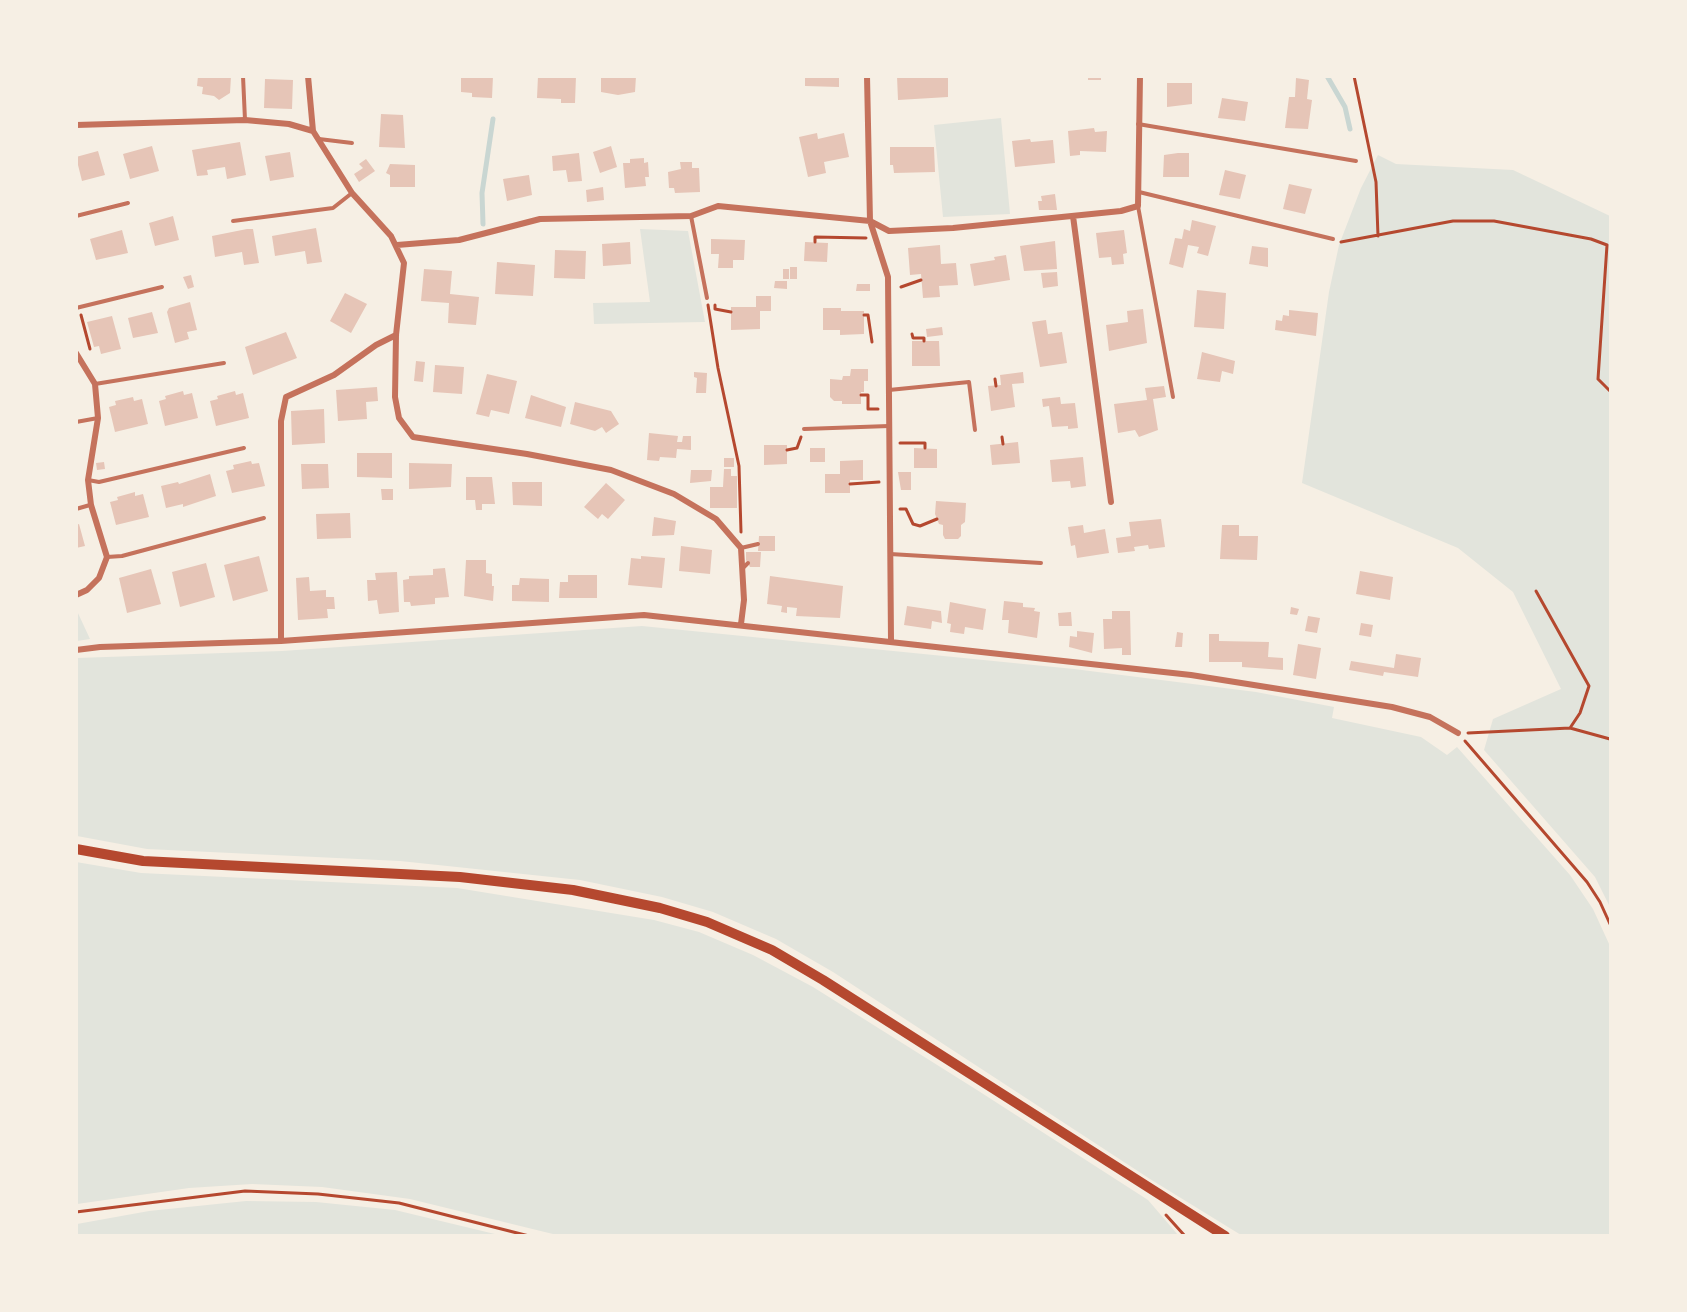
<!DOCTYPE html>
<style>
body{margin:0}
#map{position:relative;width:1687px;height:1312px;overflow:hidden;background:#f6efe4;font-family:"Sofia Sans Condensed",sans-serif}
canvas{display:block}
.frame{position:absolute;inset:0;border:78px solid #f6efe4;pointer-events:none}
</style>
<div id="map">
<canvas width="1687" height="1312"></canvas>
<div class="frame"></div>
</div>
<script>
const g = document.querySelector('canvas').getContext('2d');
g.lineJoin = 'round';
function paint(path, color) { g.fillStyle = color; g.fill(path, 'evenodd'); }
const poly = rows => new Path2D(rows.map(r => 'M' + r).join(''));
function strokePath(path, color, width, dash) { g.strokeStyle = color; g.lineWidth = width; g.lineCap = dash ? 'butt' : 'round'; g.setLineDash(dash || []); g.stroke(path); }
paint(poly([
 [1001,118,1010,214,943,217,934,125],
 [1378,155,1396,164,1513,170,1610,216,1610,907,1595,877,1484,750,1493,719,1561,689,1513,592,1458,548,1302,483,1329,292,1339,245,1361,188],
 [640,229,688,231,705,322,594,324,593,303,650,302],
 [77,611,90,639,77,641],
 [642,626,1074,669,1256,692,1334,707,1332,718,1421,737,1447,755,1457,747,1570,875,1593,909,1610,946,1610,1235,1241,1235,1150,1179,833,972,776,939,713,912,662,897,580,880,400,861,147,849,77,836,77,658,282,651],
 [76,862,141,873,457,888,654,920,699,932,753,955,813,987,977,1090,1148,1200,1178,1235,557,1235,410,1199,322,1187,252,1184,189,1188,77,1204],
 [246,1201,316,1202,395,1210,499,1235,77,1235,77,1224,149,1211]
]), '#e2e4dc');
strokePath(poly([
 [1327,76,1345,107,1350,129],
 [483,224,482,193,493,119]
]), '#c9d6d2', 5);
paint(poly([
 [198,76,231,76,230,93,219,100,214,96,202,94,203,87,197,86],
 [461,76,493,76,492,98,472,97,472,93,461,92],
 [538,76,576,76,575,103,561,103,561,99,537,98],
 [601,76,636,76,635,92,618,95,601,92],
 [805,76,839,76,839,87,805,86],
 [897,76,948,76,948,97,898,100],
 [1088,76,1101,76,1101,80,1088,80],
 [1296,78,1309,80,1307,99,1312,100,1308,129,1285,128,1289,97,1295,97],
 [265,79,293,80,292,109,264,108],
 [1167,83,1192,83,1192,104,1167,107],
 [1222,98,1248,102,1245,121,1218,118],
 [381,114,403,115,405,148,379,147],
 [1094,128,1095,132,1107,131,1106,152,1080,151,1080,155,1070,156,1068,131],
 [817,133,818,139,844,133,849,157,824,162,826,173,808,177,799,137],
 [1030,139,1031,142,1053,140,1055,163,1015,167,1012,141],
 [240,142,246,175,227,179,225,167,207,170,208,175,197,176,192,150],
 [152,146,159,171,130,179,123,154],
 [611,146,617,167,600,173,593,152],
 [890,147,934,147,935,172,894,173,893,165,890,165],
 [98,151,105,175,82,181,76,157],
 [290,152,294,177,270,181,265,156],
 [579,153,582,181,568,182,566,170,553,171,552,156],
 [1178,153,1189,153,1189,177,1163,177,1164,155],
 [644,158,644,163,648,162,649,177,645,177,646,186,625,188,623,163,630,163,630,159],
 [366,159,375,171,359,182,354,174,363,168,359,164],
 [680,162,692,162,692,168,699,168,700,192,675,193,674,188,669,188,668,172,681,169],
 [390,164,415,165,415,187,390,187,390,175,386,173],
 [1225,170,1246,175,1240,199,1219,195],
 [529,175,532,195,507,201,503,179],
 [1289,184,1312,189,1305,214,1283,209],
 [603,187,604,200,587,202,586,190],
 [1055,194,1057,210,1039,210,1038,201,1042,201,1041,196],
 [173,216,179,240,155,246,149,223],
 [1192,220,1216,226,1208,256,1197,253,1199,247,1188,245,1183,268,1169,264,1175,238,1182,239,1184,229,1190,231],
 [316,228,322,262,307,264,305,251,275,256,272,236],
 [247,229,253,229,259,263,244,265,242,252,215,257,212,236],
 [122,230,128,253,96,260,90,239],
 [1124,230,1127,253,1123,254,1124,264,1112,265,1111,257,1099,258,1096,233],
 [711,239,745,240,744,260,733,260,733,268,718,268,719,254,711,254],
 [1055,241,1057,269,1024,271,1020,246],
 [630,242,631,264,603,266,602,244],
 [805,242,828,243,827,262,804,261],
 [940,245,941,264,956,263,958,285,939,286,940,297,923,298,921,274,910,275,908,248],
 [1252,246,1268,248,1268,267,1249,264],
 [555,250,586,251,585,279,554,278],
 [1006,255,1010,280,974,286,970,264,995,260,994,257],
 [497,262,535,265,533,296,495,294],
 [790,267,797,267,797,279,790,279],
 [424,269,452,271,450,294,479,297,476,325,448,323,449,303,421,301],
 [783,269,789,269,789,279,783,279],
 [1057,272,1058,286,1043,288,1041,273],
 [191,275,194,287,188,289,183,277],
 [775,281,787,281,787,289,774,288],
 [857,284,870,284,870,291,856,291],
 [1197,290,1226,293,1224,329,1194,327],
 [345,293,367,304,351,333,330,321],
 [756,296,771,296,771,311,760,311,760,329,731,330,731,307,756,307],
 [190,302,197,330,187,332,189,339,175,343,167,312,169,308],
 [823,308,841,308,841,311,864,311,864,334,840,335,840,330,823,330],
 [1143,309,1147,343,1109,351,1106,325,1128,322,1127,311],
 [1289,310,1318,313,1316,336,1275,330,1276,320,1282,321,1283,315,1289,316],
 [152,312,158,333,133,338,128,318],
 [112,316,121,349,101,354,99,346,94,347,87,322],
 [1046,320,1048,334,1062,332,1067,363,1040,367,1032,322],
 [942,327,943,335,927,337,926,329],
 [286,332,297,358,253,375,245,347],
 [912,341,939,341,940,366,912,366],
 [1202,352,1235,361,1233,374,1222,371,1220,382,1197,379],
 [416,361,425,362,423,382,414,381],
 [435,365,464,367,462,394,433,392],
 [851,369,868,369,868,381,864,381,864,392,861,392,861,404,842,404,842,401,834,401,830,397,830,379,842,380,843,376,850,376],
 [694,372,707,373,706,393,696,393,697,378,694,377],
 [1023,372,1024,383,1012,384,1015,407,991,411,988,386,1001,385,1000,375],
 [487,374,517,381,509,414,491,410,489,417,476,414],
 [1164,386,1166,397,1153,399,1158,430,1139,437,1135,430,1118,433,1114,404,1147,400,1145,388],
 [377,387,378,401,366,402,367,419,338,421,336,390],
 [183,391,184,395,192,393,198,418,165,426,159,401,166,399,165,396],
 [235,391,236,395,243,393,249,418,216,426,210,401,218,399,217,396],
 [531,395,566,407,561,427,525,418],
 [133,397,134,401,142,399,148,424,115,432,109,407,116,405,115,401],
 [1060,397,1061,404,1075,403,1078,428,1068,429,1068,426,1052,427,1049,406,1043,407,1042,399],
 [575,402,611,411,619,424,606,433,602,427,595,431,570,424],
 [324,409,325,443,292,445,291,411],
 [649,433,678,436,677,442,682,442,683,436,691,436,691,450,677,449,676,458,660,457,659,461,647,460],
 [1018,442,1020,463,992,465,990,445],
 [764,445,787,445,787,464,764,465],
 [810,448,825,448,825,462,810,462],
 [914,448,937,449,937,468,914,468],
 [357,453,392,453,392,478,357,477],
 [1083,457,1086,486,1071,488,1070,481,1052,482,1050,460],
 [724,458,734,458,734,467,724,467],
 [863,460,863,480,850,480,850,493,825,493,825,474,840,474,840,461],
 [251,461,252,464,259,463,265,486,232,493,226,471,234,469,233,465],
 [104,462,105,469,97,470,96,463],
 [409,463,452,464,451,487,409,489],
 [301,464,328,464,329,488,302,489],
 [724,469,731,469,731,476,737,476,737,508,710,508,710,487,723,487],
 [691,470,712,470,711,481,690,483],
 [898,472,911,472,911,490,901,490],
 [210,474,216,496,183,507,183,504,166,508,161,486,178,482,179,484],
 [466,477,492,477,495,504,482,504,482,510,476,510,475,500,466,500],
 [512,482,542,482,542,506,513,505],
 [606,483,625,500,608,519,602,514,598,519,584,507],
 [381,489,393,489,393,500,382,500],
 [135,492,135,496,143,494,149,517,116,525,110,502,118,500,117,497],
 [936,501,966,503,965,522,961,525,961,536,958,539,945,539,943,535,943,525,939,524,935,514],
 [350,513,351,538,317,539,316,514],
 [654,517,676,521,674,535,652,536],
 [1161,519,1165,547,1149,549,1148,545,1134,547,1135,551,1118,553,1116,538,1131,536,1129,522],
 [79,524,85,546,76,548,76,525],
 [1083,525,1084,533,1105,529,1109,553,1077,558,1075,545,1071,546,1068,527],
 [1222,525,1239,525,1239,536,1258,536,1257,560,1220,559],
 [759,536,775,536,775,551,758,551],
 [681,546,712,550,710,574,679,571],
 [746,552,761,552,760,567,750,567,746,560],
 [259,556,268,591,233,601,224,565],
 [641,556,665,558,662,588,628,585,631,558,641,559],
 [466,560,486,560,486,573,492,574,492,586,494,586,493,601,464,596],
 [206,563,215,597,180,607,172,572],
 [445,568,449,597,435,598,435,604,411,606,410,602,404,602,403,580,409,579,409,576,433,575,433,569],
 [151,569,161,604,127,613,119,578],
 [1360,571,1393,577,1390,600,1356,594],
 [397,572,399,612,379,614,377,600,368,601,367,580,376,580,375,573],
 [568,575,597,575,597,598,559,598,560,582,568,582],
 [770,576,843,586,840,618,796,616,797,608,787,607,787,613,781,612,782,606,767,604],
 [309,577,310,591,326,590,326,597,334,597,335,609,327,609,328,618,298,620,296,578],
 [520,578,549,579,549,602,512,601,512,585,519,585],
 [1004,601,1023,603,1023,607,1035,608,1034,611,1040,612,1037,638,1008,633,1009,620,1002,620],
 [950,602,986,609,983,630,965,627,964,634,950,632,951,624,947,623],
 [907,606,941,611,942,623,932,621,931,629,904,625],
 [1291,607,1299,609,1297,615,1290,614],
 [1112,611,1130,611,1131,655,1122,655,1122,648,1104,649,1103,619,1112,619],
 [1071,612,1072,626,1059,626,1058,613],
 [1308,616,1320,618,1317,633,1305,631],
 [1361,623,1373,625,1371,637,1359,635],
 [1077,631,1094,633,1092,653,1069,647,1070,636,1077,637],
 [1177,632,1183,633,1182,647,1175,647],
 [1209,634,1219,634,1219,641,1269,642,1268,657,1283,658,1283,670,1242,667,1242,662,1209,662],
 [1298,644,1321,648,1316,679,1293,675],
 [1396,654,1421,658,1418,677,1384,672,1383,676,1349,670,1351,661,1394,668]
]), '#e6c5b7');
strokePath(poly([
 [1354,76,1376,182,1378,236],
 [815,242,815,237,866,238],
 [1341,242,1453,221,1494,221,1591,239,1607,245,1598,379,1610,391],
 [901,287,921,280],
 [708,305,718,368,739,466,741,532],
 [715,305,715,309,731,312],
 [81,315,90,349],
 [864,315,868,315,872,342],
 [912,334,913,338,924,338,924,341],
 [995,379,996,386],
 [861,395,868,395,868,409,878,409],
 [1002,437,1003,444],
 [900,443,925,443,925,448],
 [787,450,797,448,801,437],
 [850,484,879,482],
 [900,509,906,509,913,524,920,526,937,519],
 [1536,591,1589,686,1580,713,1570,728],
 [1468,733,1570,728,1610,739],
 [1465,741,1587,882,1600,902,1610,924],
 [76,1212,245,1191,318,1194,399,1203,529,1236],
 [1166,1215,1185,1236]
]), '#b5482f', 3);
strokePath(poly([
 [243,76,245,120],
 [1138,124,1356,161],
 [319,139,352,143],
 [1139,192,1333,239],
 [1138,206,1173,397],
 [76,216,128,203],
 [691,216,707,298],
 [233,221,333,208,352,193],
 [76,308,162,287],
 [95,384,224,363],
 [889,390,969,382,975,430],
 [76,422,98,418],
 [804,429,889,426],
 [88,480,99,482,244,448],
 [76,509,90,505],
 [741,548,758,544],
 [890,554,1041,563],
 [107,557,122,556,264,518],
 [743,568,748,563]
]), '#c5725c', 4);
strokePath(poly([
 [308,76,313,131],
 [867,76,870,221,888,277,891,640],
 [76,125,245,120,289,124,313,131,352,193,391,236,404,263,396,335,395,397,399,418,413,437,527,454,611,470,674,494,716,519,741,548,744,600,741,624],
 [1073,216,1111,502],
 [397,245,459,240,540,219,691,216,718,206,870,221,889,231,953,228,1121,211,1138,206,1140,76],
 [76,353,95,384,98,418,88,480,91,505,107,557,99,578,87,590,76,595],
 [281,641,281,421,286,397,334,375,376,345,396,335],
 [76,650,100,647,281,641,644,615,1191,675,1392,707,1430,717,1458,733]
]), '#c5725c', 6);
strokePath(poly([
 [76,849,143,861,460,877,573,890,660,908,707,922,772,950,823,980,1225,1236]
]), '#b5482f', 10);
</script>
